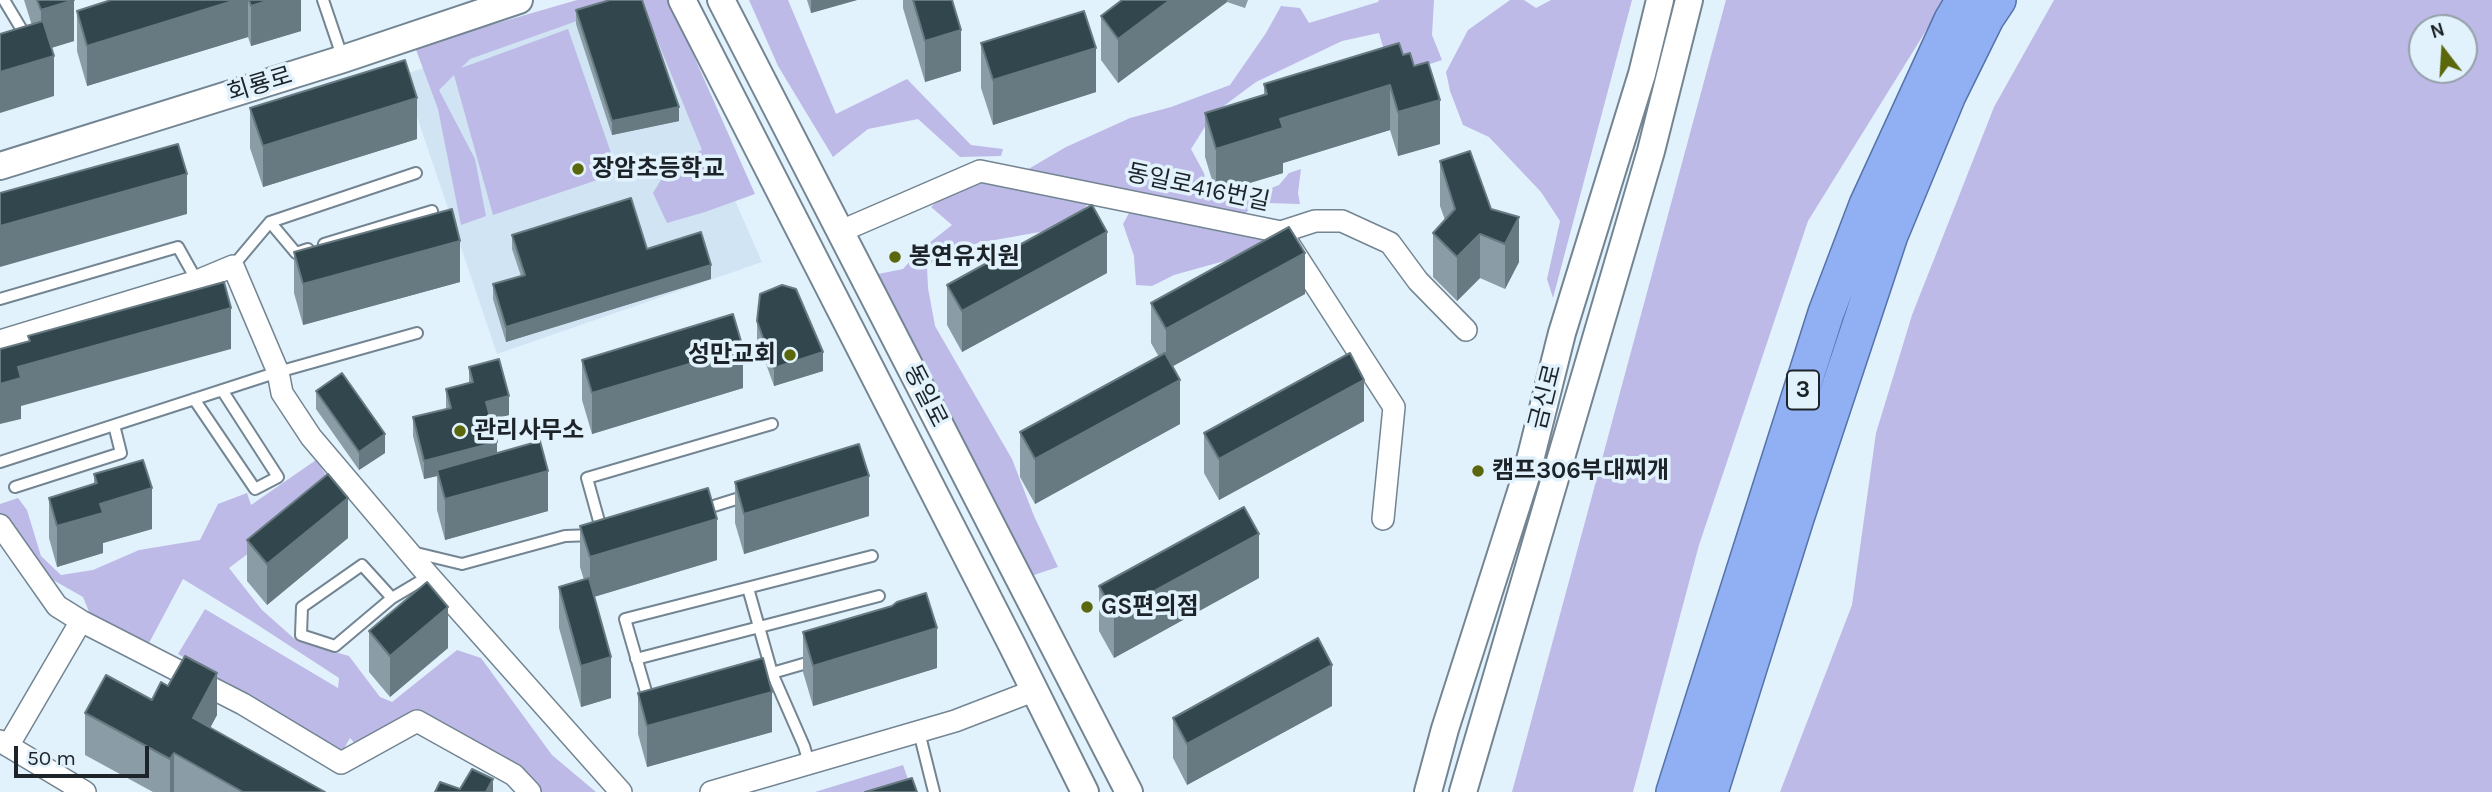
<!DOCTYPE html>
<meta charset="utf-8">
<style>
body{margin:0}
#map{position:relative;width:2492px;height:792px;overflow:hidden;background:#e2f2fd;font-family:Karla,sans-serif}
canvas{display:block}
.north{position:absolute;left:2408px;top:14px;width:70px;height:70px;box-sizing:border-box;background:#e2f2fd;border:2px solid #93a0a8;border-radius:50%;rotate:343deg;font-size:19px;font-weight:700;line-height:28px;text-align:center;color:#1d2429}
.north::after{content:'';display:block;margin:auto;width:24px;height:32px;background:#5b670b;clip-path:polygon(50% 0,100% 100%,50% 72%,0 100%)}
.scale{position:absolute;left:14px;top:746px;width:135px;height:32px;box-sizing:border-box;border:4px solid #1d2429;border-top:0;padding-left:9px;font-size:21px;line-height:24px;white-space:nowrap;color:#1d2429;-webkit-text-stroke:5px #e2f2fd;paint-order:stroke}
</style>
<div id="map">
<canvas width="2492" height="792"></canvas>
<div class="north">N</div>
<div class="scale">50 m</div>
</div>
<script>
const g = document.querySelector('canvas').getContext('2d');
g.lineJoin = 'round';
function paint(path, color) { g.fillStyle = color; g.fill(path, 'evenodd'); }
const poly = rows => new Path2D(rows.map(r => 'M' + r).join(''));
function strokePath(path, color, width, dash) { g.strokeStyle = color; g.lineWidth = width; g.lineCap = dash ? 'butt' : 'round'; g.setLineDash(dash || []); g.stroke(path); }
function label(font, color, halo, rows, align = 'center') {
  g.font = font + ' Karla,"Noto Sans KR",sans-serif'; g.lineWidth = 7; g.setLineDash([]); g.textBaseline = 'middle'; g.strokeStyle = halo; g.fillStyle = color; for (const [text, x, y, turn = 0] of rows) {
    g.save(); g.translate(x, y); g.rotate((+turn || 0) * Math.PI / 180); g.textAlign = isNaN(turn) ? turn : align; if (halo) g.strokeText(text, 0, 0); g.fillText(text, 0, 0); g.restore();
  }
}
paint(poly([
 [621,0,647,0,762,262,497,354,403,75]
]), '#d0e4f3');
paint(poly([
 [577,0,636,0,470,59,461,68,568,29,618,173,493,215,454,75,439,90,475,159,486,216,461,225,438,109,415,47],
 [641,0,669,0,755,194,705,212,667,223,653,193,670,165,702,150],
 [749,0,788,0,836,114,907,79,971,145,1003,149,1001,156,960,157,918,119,868,129,833,157,778,66],
 [1379,0,1434,0,1432,35,1442,60,1421,67,1407,60,1386,57,1379,33,1342,41,1256,82,1213,114,1191,149,1204,173,1209,197,1236,200,1259,193,1279,185,1289,173,1301,169,1298,193,1300,204,1267,203,1246,212,1259,235,1271,248,1174,275,1152,286,1136,285,1134,256,1123,224,1139,195,1098,192,1068,227,978,243,944,254,927,266,928,288,935,326,1012,459,1034,516,1058,567,1028,577,873,275,903,269,919,251,952,225,931,207,977,165,1025,171,1066,147,1130,118,1171,107,1230,85,1266,33,1281,6,1300,8,1309,23,1378,2],
 [1510,0,1524,0,1536,8,1551,0,1632,0,1553,298,1547,279,1560,221,1541,192,1489,137,1463,125,1450,91,1446,72,1468,30],
 [1726,0,1945,0,1808,221,1699,545,1633,792,1512,792],
 [2054,0,2492,0,2492,792,1780,792,1852,605,1876,433,1912,315,1994,107],
 [2422,28,2464,28,2464,70,2422,70],
 [316,460,335,488,229,568,262,610,297,641,349,656,380,697,392,702,457,650,481,658,552,755,596,792,538,792,420,714,359,748,350,738,342,752,178,654,205,609,338,688,339,678,250,620,183,579,148,645,92,619,83,597,39,572,0,514,0,504,18,498,27,510,41,556,61,575,93,570,139,550,200,540,218,504,247,493,251,505],
 [903,765,910,785,899,792,815,792]
]), '#bebae7');
const service = poly([
 [4,0,28,40],
 [323,0,343,59],
 [270,222,296,253,308,249],
 [324,244,432,211],
 [233,266,270,222,416,173],
 [0,299,178,247,197,281],
 [194,399,255,489,278,477,222,390],
 [0,462,278,372,417,333],
 [15,487,121,453,114,425],
 [701,510,746,496],
 [602,532,587,478,772,424],
 [412,552,462,564,565,536,594,535],
 [748,588,772,673,804,746,809,763],
 [392,598,362,565,302,607,301,635,335,646,392,598,429,576],
 [636,659,879,596],
 [755,678,817,660],
 [649,702,625,619,872,556],
 [919,732,934,792]
]);
const minor = poly([
 [839,232,980,171,1281,232,1394,407,1383,519],
 [1281,232,1315,221,1342,221,1390,243,1418,281,1466,330],
 [0,341,197,281,233,266,278,372,282,393,311,437,429,576,621,792],
 [0,525,57,606,81,621],
 [0,741,85,792],
 [8,746,81,621,243,704,341,763,417,721,514,775,530,792],
 [711,792,955,721,1033,691]
]);
const tertiary = poly([
 [682,0,1012,645,1085,792],
 [721,0,1129,792],
 [0,166,343,59,519,0],
 [1428,792,1445,729,1526,476,1562,333,1642,74,1660,0],
 [1463,792,1651,151,1689,0]
]);
const trunk = poly([
 [1674,792,1826,313,1867,205,1952,20,1964,0],
 [1710,792,1796,518,1890,235,1948,95,1986,18,1998,0]
]);
strokePath(service, '#738592', 14);
strokePath(minor, '#738592', 24);
strokePath(tertiary, '#738592', 30);
strokePath(trunk, '#5672aa', 38);
strokePath(service, '#fff', 10);
strokePath(minor, '#fff', 21);
strokePath(tertiary, '#fff', 26);
strokePath(trunk, '#90b0f3', 35);
paint(poly([
 [24,0,74,0,74,41,51,48,54,96],
 [111,0,301,0,301,31,251,46,248,37,87,86,77,51,77,11],
 [807,0,857,0,811,13],
 [903,0,952,0,961,71,925,82,903,8],
 [1122,0,1248,0,1245,8,1227,2,1118,83,1101,60,1101,16],
 [576,10,679,121,612,135,576,24],
 [981,43,1096,92,993,125,981,88],
 [1403,55,1440,144,1398,156,1390,130,1283,163,1283,173,1216,193,1205,157,1205,113,1264,95,1264,84],
 [250,108,417,139,263,187,250,148],
 [1440,161,1491,209,1519,262,1505,289,1480,278,1457,301,1433,277,1433,233,1445,220,1440,206],
 [512,235,647,249,711,279,506,342,493,299,493,284,521,276,512,249],
 [294,252,460,282,303,325,294,293],
 [1107,273,962,352,947,325,947,285],
 [1305,294,1172,366,1180,424,1035,504,1020,477,1020,432,1159,357,1151,343,1151,303],
 [757,321,823,371,774,386,757,339],
 [582,360,743,388,592,434,582,400],
 [469,367,509,415,491,420,497,453,548,511,445,540,437,510,437,476,424,479,413,436,413,417,446,409,446,389,469,384],
 [316,391,385,453,359,470,316,409],
 [1364,421,1219,500,1204,473,1204,433],
 [94,474,152,529,103,543,103,553,57,567,49,538,49,498,94,484],
 [735,482,869,516,744,554,735,523],
 [580,526,717,560,594,597,611,698,581,707,559,628,559,587,584,580,580,567],
 [348,538,267,605,247,581,247,540],
 [1259,578,1114,658,1099,631,1099,586],
 [369,631,448,648,390,697,369,672],
 [803,632,937,668,813,706,803,672],
 [638,693,772,732,647,767,638,734],
 [152,700,217,715,210,728,325,792,153,792,85,755,85,713],
 [1332,706,1187,785,1173,758,1173,718]
]), '#8a9ca5');
paint(poly([
 [74,0,74,41,41,51,41,10],
 [236,0,248,0,248,37,87,86,87,46],
 [270,0,301,0,301,31,251,46,251,6],
 [811,0,857,0,811,13],
 [1170,0,1227,0,1227,2,1118,83,1118,39],
 [961,30,961,71,925,82,925,41],
 [1096,48,1096,92,993,125,993,80],
 [54,56,54,96,0,113,0,72],
 [1390,85,1390,130,1283,163,1283,173,1216,193,1216,149,1280,119],
 [417,98,417,139,263,187,263,146],
 [1440,100,1440,144,1398,156,1398,112],
 [679,107,679,121,612,135,612,121],
 [187,174,187,214,0,267,0,226],
 [1519,217,1519,262,1505,289,1505,244],
 [1107,232,1107,273,962,352,962,311],
 [1480,234,1480,278,1457,301,1457,257],
 [460,241,460,282,303,325,303,284],
 [1305,253,1305,294,1166,370,1166,329],
 [711,265,711,279,506,342,506,327],
 [231,308,231,349,21,406,21,419,0,424,0,384,18,367],
 [743,348,743,388,592,434,592,393],
 [823,352,823,371,774,386,774,368],
 [1180,380,1180,424,1035,504,1035,459],
 [1364,380,1364,421,1219,500,1219,459],
 [509,396,509,415,486,421,486,402],
 [385,434,385,453,359,470,359,452],
 [497,442,497,460,437,470,437,476,424,479,424,461],
 [548,471,548,511,445,540,445,499],
 [869,476,869,516,744,554,744,514],
 [152,488,152,529,103,543,103,553,57,567,57,526,100,504],
 [348,498,348,538,267,605,267,564],
 [717,519,717,560,590,598,590,557],
 [1259,534,1259,578,1114,658,1114,613],
 [448,607,448,648,390,697,390,656],
 [937,628,937,668,813,706,813,666],
 [611,657,611,698,581,707,581,666],
 [1332,665,1332,706,1187,785,1187,744],
 [217,673,217,715,193,760,193,718],
 [772,692,772,732,647,767,647,726],
 [174,753,174,792,170,792,170,759],
 [493,779,493,792,486,792]
]), '#677a82');
const building = poly([
 [37,0,74,0,41,10,37,0],
 [111,0,236,0,87,46,77,11,111,0],
 [249,0,270,0,251,6,249,0],
 [610,0,642,0,679,107,612,121,576,10,610,0],
 [913,0,952,0,961,30,925,41,913,0],
 [1122,0,1170,0,1118,39,1101,16,1122,0],
 [1084,11,1096,48,993,80,981,43,1084,11],
 [43,21,54,56,0,72,0,34,43,21],
 [1399,43,1403,55,1410,53,1414,66,1428,62,1440,100,1398,112,1390,85,1280,119,1283,128,1216,149,1205,113,1267,94,1264,84,1399,43],
 [405,60,417,98,263,146,250,108,405,60],
 [178,144,187,174,0,226,0,193,178,144],
 [1470,151,1491,209,1519,217,1505,244,1480,234,1457,257,1433,233,1455,209,1440,161,1470,151],
 [631,198,647,249,701,232,711,265,506,327,493,284,525,275,512,235,631,198],
 [1092,205,1107,232,962,311,947,285,1092,205],
 [452,209,460,241,303,284,294,252,452,209],
 [1289,227,1305,253,1166,329,1151,303,1289,227],
 [224,282,231,308,18,367,21,378,0,384,0,349,30,341,28,336,224,282],
 [782,285,796,289,823,352,774,368,757,321,760,294,782,285],
 [733,314,743,348,592,393,582,360,733,314],
 [1165,353,1180,380,1035,459,1020,432,1165,353],
 [1350,353,1364,380,1219,459,1204,433,1350,353],
 [499,359,509,396,486,402,497,442,424,461,413,417,451,408,446,389,473,382,469,367,499,359],
 [342,373,385,434,359,452,316,391,342,373],
 [540,441,548,471,445,499,437,470,540,441],
 [859,444,869,476,744,514,735,482,859,444],
 [143,460,152,488,100,504,103,513,57,526,49,498,97,483,94,474,143,460],
 [328,474,348,498,267,564,247,540,328,474],
 [708,488,717,519,590,557,580,526,708,488],
 [1244,507,1259,534,1114,613,1099,586,1244,507],
 [589,578,611,657,581,666,559,587,589,578],
 [427,582,448,607,390,656,369,631,427,582],
 [926,593,937,628,813,666,803,632,892,606,897,602,926,593],
 [1318,638,1332,665,1187,744,1173,718,1318,638],
 [185,656,217,673,193,718,325,792,243,792,174,753,170,759,85,713,106,675,152,700,161,682,168,686,185,656],
 [763,658,772,692,647,726,638,693,763,658],
 [472,769,493,779,486,792,435,792,440,782,460,789,472,769],
 [912,778,917,792,865,792,912,778]
]);
paint(building, '#32474d');
strokePath(building, '#677a82', 2);
for (const [x, y, r, color] of [
 [578,169,7,"#5b670b"],
 [895,257,7,"#5b670b"],
 [790,355,7,"#5b670b"],
 [460,431,7,"#5b670b"],
 [1478,471,7,"#5b670b"],
 [1087,607,7,"#5b670b"]
]) { const dot = new Path2D(); dot.arc(x, y, r, 0, 2 * Math.PI); g.fillStyle = color; g.fill(dot); strokePath(dot, '#e2f2fd', 2.5); }
for (const [x, y, w] of [
 [1803,390,32]
]) { const box = new Path2D(); box.roundRect(x - w / 2, y - 19.5, w, 39, 5); g.fillStyle = '#e2f2fd'; g.fill(box); strokePath(box, '#1d2429', 2); }
label('bold 23px', '#1d2429', null, [
 ["3",1803,390]
]);
label('24px', '#1d2429', '#e2f2fd', [
 ["회룡로",260,85,-17],
 ["동일로416번길",1198,188,12],
 ["동일로",925,396,63],
 ["금신로",1546,397,-76]
]);
label('bold 24px', '#1d2429', '#e2f2fd', [
 ["장암초등학교",592,169],
 ["봉연유치원",909,257],
 ["성만교회",776,355,"right"],
 ["관리사무소",474,431],
 ["캠프306부대찌개",1492,471],
 ["GS편의점",1101,607]
], 'left');
</script>
